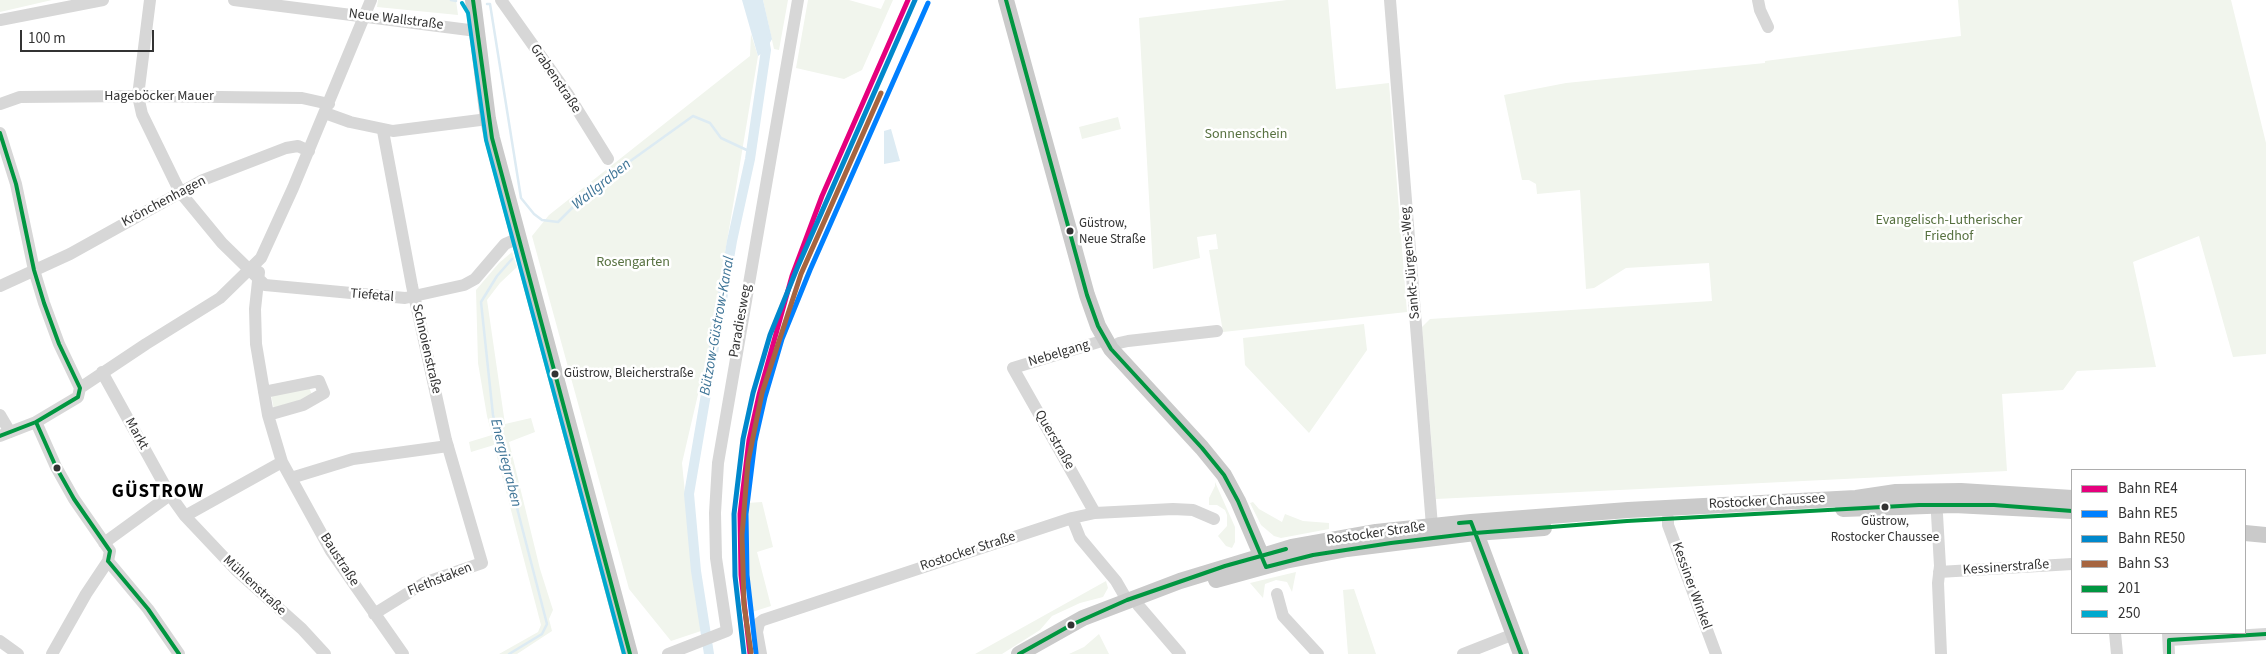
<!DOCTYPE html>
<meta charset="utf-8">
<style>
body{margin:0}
#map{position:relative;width:2266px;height:654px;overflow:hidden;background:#fff;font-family:"Source Sans 3",sans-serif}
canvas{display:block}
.legend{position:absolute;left:2071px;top:469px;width:175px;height:165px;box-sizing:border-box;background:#fff;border:1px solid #adadad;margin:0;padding:6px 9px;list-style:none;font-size:15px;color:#333}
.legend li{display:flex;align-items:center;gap:10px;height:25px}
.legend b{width:25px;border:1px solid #adadad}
.scale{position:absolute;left:20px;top:30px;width:134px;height:22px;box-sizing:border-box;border:2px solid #333;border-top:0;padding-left:6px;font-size:15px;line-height:18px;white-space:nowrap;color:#333;-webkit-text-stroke:4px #fff;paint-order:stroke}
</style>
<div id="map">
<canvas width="2266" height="654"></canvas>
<ul class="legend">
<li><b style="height:6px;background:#e5007d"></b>Bahn RE4</li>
<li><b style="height:6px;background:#0080ff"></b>Bahn RE5</li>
<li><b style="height:6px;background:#08c"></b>Bahn RE50</li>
<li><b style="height:6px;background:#a66540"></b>Bahn S3</li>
<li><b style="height:6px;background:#009640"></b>201</li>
<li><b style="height:6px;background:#00a9ce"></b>250</li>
</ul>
<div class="scale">100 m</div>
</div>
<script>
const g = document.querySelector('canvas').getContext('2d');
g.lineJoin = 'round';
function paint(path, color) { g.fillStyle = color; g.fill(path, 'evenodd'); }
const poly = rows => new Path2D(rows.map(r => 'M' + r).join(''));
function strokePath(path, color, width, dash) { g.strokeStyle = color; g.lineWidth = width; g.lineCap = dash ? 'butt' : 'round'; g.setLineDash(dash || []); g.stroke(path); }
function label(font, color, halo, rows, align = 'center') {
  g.font = font + ' "Source Sans 3",sans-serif'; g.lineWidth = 5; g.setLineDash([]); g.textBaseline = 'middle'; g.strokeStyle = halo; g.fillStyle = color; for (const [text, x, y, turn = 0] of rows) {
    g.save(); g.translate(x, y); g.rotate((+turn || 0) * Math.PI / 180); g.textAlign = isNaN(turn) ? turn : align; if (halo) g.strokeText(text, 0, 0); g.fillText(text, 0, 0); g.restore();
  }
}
paint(poly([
 [0,0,52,0,0,12],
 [378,0,456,0,458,15,377,7],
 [763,0,788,0,779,50,774,49],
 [808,0,849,0,881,9,885,0,893,0,862,70,844,79,796,68],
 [1287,0,1328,0,1336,89,1389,83,1407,312,1223,332,1209,250,1218,249,1216,234,1197,237,1200,258,1153,269,1139,18],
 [1958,0,2231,0,2266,143,2266,354,2233,357,2199,236,2133,262,2156,367,2077,371,2063,390,2002,394,2007,471,1436,499,1422,327,1430,319,1712,301,1709,263,1626,268,1594,288,1586,289,1580,190,1537,194,1536,184,1529,180,1522,180,1504,95,1566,83,1765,63,1765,61,1961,36],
 [751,34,758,56,710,343,682,463,693,572,701,631,671,641,629,589,532,236,549,215,750,56],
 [1118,117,1121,129,1082,139,1079,127],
 [512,252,517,267,500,283,487,300,505,424,531,418,535,432,509,442,540,569,553,610,549,619,552,631,517,654,499,654,538,632,541,625,494,445,471,452,469,442,492,435,487,416,478,363,476,290,499,263],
 [1364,324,1367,350,1309,433,1245,365,1243,338],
 [308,385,313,397,274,410,271,394],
 [1215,482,1235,527,1235,542,1232,548,1226,546,1218,536,1227,526,1227,515,1225,510,1217,505,1209,505,1209,498,1215,486],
 [762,502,773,547,757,552,771,606,749,613,746,553,747,503],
 [1253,502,1259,509,1282,522,1285,514,1303,521,1329,523,1329,529,1281,538,1274,536,1261,525,1250,503],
 [1296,572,1292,592,1287,582,1276,580,1265,584,1263,598,1250,583],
 [1106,581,1108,588,1103,597,1080,603,1052,616,1040,630,1002,654,975,654],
 [1354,589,1376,654,1348,654,1343,590],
 [1099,634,1109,654,1069,654,1084,647]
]), '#f1f5ed');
paint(poly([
 [742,0,763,0,772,39,766,50,758,56],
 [891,129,900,161,884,164,884,131]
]), '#ddebf3');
strokePath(poly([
 [451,0,456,1],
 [487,4,490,4,521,198,534,214,542,220,558,222,590,190,693,116,710,123,721,138,751,152],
 [509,654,542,634,547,624,493,415,481,302,497,276,512,259]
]), '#ddebf3', 2.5);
strokePath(poly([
 [709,654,696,571,689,494,732,241,750,159,766,50,764,39]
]), '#ddebf3', 10);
strokePath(poly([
 [150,0,138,96,142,114,180,192,222,243,265,285,405,298,464,285,475,279,505,244,519,238],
 [234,0,469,30],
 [501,0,567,93,608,159],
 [1390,0,1432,526],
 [1758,0,1760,10,1768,27],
 [0,20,103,0],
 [0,104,20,97,138,96,302,98,329,104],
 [325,113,350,122,393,131,488,119],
 [0,133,16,184,34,270,44,303,59,344,80,388],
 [259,272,255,309,256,344,268,415,282,462,331,551,403,654],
 [0,286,70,254,203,180,286,148,298,146,309,151],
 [1111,349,1119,343,1128,341,1217,331],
 [102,372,170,495,185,516,236,570,302,629,325,654],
 [264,392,319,381,324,393,303,405,268,415],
 [0,415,10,432],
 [36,422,56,467,74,499,110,551,108,561,86,594,52,654],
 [0,436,36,422,78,397,80,388,146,344,220,298,261,258,293,188,371,0],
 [291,478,353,459,448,446],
 [1936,497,1940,566,1938,583,1941,654],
 [1095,513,1013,368,1105,340],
 [185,516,282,462],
 [1072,518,1080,538,1116,581,1127,600],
 [1668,518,1668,525,1716,654],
 [104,543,170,495],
 [108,561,148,609,179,654],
 [1939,572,2072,564],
 [1277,594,1283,616,1318,654],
 [1138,605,1180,654],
 [374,614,424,583,482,563,446,440,412,286,383,131],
 [2115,633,2117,654],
 [2168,633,2169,654],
 [2169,640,2266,634],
 [0,641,18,654],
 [668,654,727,631,716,558,715,513,718,463,798,0],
 [761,654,757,632,759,623,763,620,1072,518,1095,513,1173,509,1193,510,1214,519],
 [1463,654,1514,634]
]), '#d7d7d7', 12);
strokePath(poly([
 [473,0,488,119,492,138,630,654],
 [1006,0,1087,295,1098,326,1111,349,1202,448,1224,475,1238,501,1265,564],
 [1843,509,1954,505,2072,511],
 [1473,525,1521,654],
 [2245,533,2266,535],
 [1216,580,1285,561,1347,549,1475,533,1544,528],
 [1019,654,1083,618,1180,581,1292,547,1376,532,1471,522,1628,510,1856,498,1896,492,1961,491,2072,498]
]), '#cacaca', 16);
strokePath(poly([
 [473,0,492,138,630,654],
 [1006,0,1087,295,1098,326,1111,349,1202,448,1224,475,1238,501,1266,567,1313,555,1391,543,1475,533,1627,521,1919,505,1994,505,2072,511],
 [0,133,16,184,34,270,44,303,59,344,80,388,78,397,36,422,0,436],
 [36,422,56,467,74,499,110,551,108,561],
 [1459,523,1471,522,1521,654],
 [108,561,148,609,179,654],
 [1019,654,1071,625,1127,600,1225,566,1286,549],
 [2169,654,2169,640,2266,634]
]), '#009640', 4);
strokePath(poly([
 [462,3,468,13,486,140,624,654]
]), '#00a9ce', 4);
strokePath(poly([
 [750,654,741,575,740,514,749,440,759,395,792,276,822,196,908,0]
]), '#e5007d', 5);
strokePath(poly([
 [756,653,747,575,746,514,755,441,765,397,782,339,810,270,928,3]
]), '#0080ff', 5);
strokePath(poly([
 [744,654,735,576,734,514,743,439,753,393,770,335,798,266,915,0]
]), '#08c', 5);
strokePath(poly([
 [751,652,744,605,742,535,748,462,762,393,801,274,881,93]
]), '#a66540', 5);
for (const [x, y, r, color] of [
 [1070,231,4.5,"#333"],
 [555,374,4.5,"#333"],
 [57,468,4.5,"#333"],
 [1885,507,4.5,"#333"],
 [1071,625,4.5,"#333"]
]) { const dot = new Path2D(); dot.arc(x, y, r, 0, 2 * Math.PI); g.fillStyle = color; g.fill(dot); strokePath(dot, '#fff', 2); }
label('13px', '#333', '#fff', [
 ["Güstrow,",1079,224],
 ["Neue Straße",1079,240],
 ["Güstrow, Bleicherstraße",564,374],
 ["Güstrow,",1885,522,"center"],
 ["Rostocker Chaussee",1885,538,"center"]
], 'left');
label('14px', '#333', '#fff', [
 ["Neue Wallstraße",396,20,7],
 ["Grabenstraße",555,79,56],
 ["Hageböcker Mauer",159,97],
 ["Krönchenhagen",164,202,-28],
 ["Sankt-Jürgens-Weg",1411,263,-95],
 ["Tiefetal",372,296,5],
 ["Paradiesweg",741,321,-80],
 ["Schnoienstraße",426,349,77],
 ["Nebelgang",1059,354,-17],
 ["Markt",136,434,61],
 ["Querstraße",1054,440,60],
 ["Rostocker Chaussee",1767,502,-3],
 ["Rostocker Straße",1376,534,-8],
 ["Rostocker Straße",968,552,-18],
 ["Baustraße",339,560,57],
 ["Kessinerstraße",2006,568,-4],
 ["Flethstaken",440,580,-22],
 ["Mühlenstraße",254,586,43],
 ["Kessiner Winkel",1691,586,70]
]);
label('14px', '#56703f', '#fff', [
 ["Sonnenschein",1246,135],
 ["Evangelisch-Lutherischer",1949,221],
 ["Friedhof",1949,237],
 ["Rosengarten",633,263]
]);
label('italic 15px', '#3f7597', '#fff', [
 ["Wallgraben",602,185,-39],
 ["Bützow-Güstrow-Kanal",718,326,-80],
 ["Energiegraben",505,463,76]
]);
g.letterSpacing = '1px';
label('bold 19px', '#000', '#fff', [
 ["GÜSTROW",158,493]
]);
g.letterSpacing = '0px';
</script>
